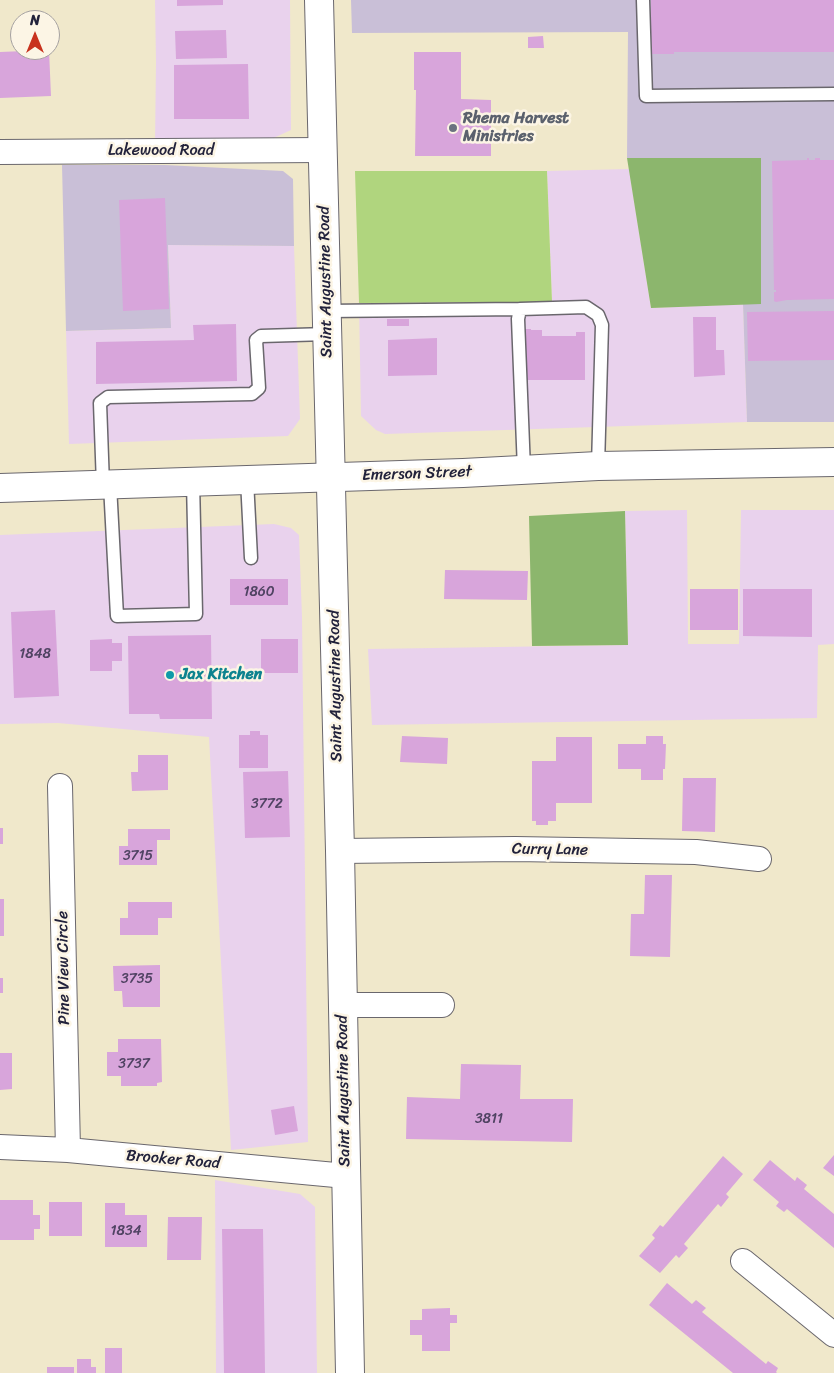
<!DOCTYPE html>
<style>
body{margin:0}
#map{position:relative;width:834px;height:1373px;overflow:hidden;background:#f0e8cb;font-family:Sriracha,sans-serif}
canvas{display:block}
.north{position:absolute;left:10px;top:10px;width:50px;height:50px;box-sizing:border-box;background:#fcf5e5;border:1px solid #a5a1a1;border-radius:50%;rotate:0deg;font-size:14px;font-weight:700;line-height:20px;text-align:center;color:#22223b}
.north::after{content:'';display:block;margin:auto;width:18px;height:22px;background:#c8321e;clip-path:polygon(50% 0,100% 100%,50% 72%,0 100%)}
</style>
<div id="map">
<canvas width="834" height="1373"></canvas>
<div class="north">N</div>
</div>
<script>
const g = document.querySelector('canvas').getContext('2d');
g.lineJoin = 'round';
function paint(path, color) { g.fillStyle = color; g.fill(path, 'evenodd'); }
const poly = rows => new Path2D(rows.map(r => 'M' + r).join(''));
function strokePath(path, color, width, dash) { g.strokeStyle = color; g.lineWidth = width; g.lineCap = dash ? 'butt' : 'round'; g.setLineDash(dash || []); g.stroke(path); }
function label(font, color, halo, rows, align = 'center') {
  g.font = font + ' Sriracha,sans-serif'; g.lineWidth = 5; g.setLineDash([]); g.textBaseline = 'middle'; g.strokeStyle = halo; g.fillStyle = color; for (const [text, x, y, turn = 0] of rows) {
    g.save(); g.translate(x, y); g.rotate((+turn || 0) * Math.PI / 180); g.textAlign = isNaN(turn) ? turn : align; if (halo) g.strokeText(text, 0, 0); g.fillText(text, 0, 0); g.restore();
  }
}
paint(poly([
 [155,0,290,0,291,130,267,141,155,145,156,62],
 [629,169,651,308,743,304,747,422,385,434,376,430,361,416,359,303,552,302,547,171],
 [168,245,294,246,300,419,288,436,69,444,66,331,171,328],
 [687,510,688,644,739,644,741,510,834,510,834,644,818,645,817,718,372,725,368,649,628,645,625,511],
 [274,524,291,528,299,535,302,617,308,1142,231,1150,209,737,58,723,0,724,0,535],
 [215,1180,300,1194,315,1207,317,1373,216,1373]
]), '#e9d2ed');
paint(poly([
 [351,0,834,0,834,422,747,422,743,304,761,304,761,159,627,158,628,32,352,33],
 [62,165,165,165,283,171,293,179,294,246,168,245,171,328,66,331]
]), '#c9bfd7');
paint(poly([
 [355,171,547,171,552,302,359,303]
]), '#b0d57e');
paint(poly([
 [627,158,761,158,761,304,651,308],
 [625,511,628,645,532,646,529,516]
]), '#8cb66d');
paint(poly([
 [177,0,223,0,223,5,177,6],
 [651,0,834,0,834,52,674,52,674,54,651,54],
 [226,30,227,58,176,59,175,31],
 [543,36,544,48,528,48,528,37],
 [49,50,51,96,0,98,0,52],
 [414,52,461,52,461,99,491,100,491,156,415,156,416,90,414,90],
 [248,64,249,119,174,119,174,65],
 [807,158,809,158,809,160,815,160,815,158,820,158,820,160,834,160,834,299,787,300,776,302,774,301,774,292,776,292,776,290,774,290,772,161,807,160],
 [165,198,169,309,123,311,119,200],
 [834,311,834,360,748,361,747,312],
 [693,317,716,317,716,350,724,350,725,375,694,377],
 [387,319,409,319,409,326,387,326],
 [236,324,237,381,96,384,96,342,194,340,193,325],
 [524,329,531,329,531,330,542,330,542,336,576,336,576,332,585,332,585,380,524,380],
 [437,338,437,375,388,376,388,340],
 [445,570,528,571,527,600,444,599],
 [230,579,288,579,288,605,230,605],
 [690,589,738,589,738,630,690,630],
 [743,589,812,589,812,637,743,636],
 [55,610,59,696,14,698,11,612],
 [211,635,212,719,160,719,159,714,129,714,128,636],
 [112,639,112,643,122,643,122,661,112,661,112,671,90,671,90,640],
 [261,639,298,639,298,673,261,673],
 [250,731,260,731,260,735,268,735,268,768,239,768,239,735,250,735],
 [402,736,448,738,447,764,400,762],
 [646,736,663,736,663,744,666,744,665,769,663,769,663,780,641,780,641,769,618,769,618,744,646,744],
 [556,737,592,737,592,803,556,803,556,821,548,821,548,825,536,825,536,821,532,821,532,761,556,761],
 [138,755,168,755,168,790,132,791,131,772,138,772],
 [288,771,290,837,245,838,243,772],
 [683,778,716,778,715,832,682,831],
 [0,828,3,828,3,844,0,844],
 [128,829,170,829,170,840,157,840,157,865,119,865,119,846,128,846],
 [645,875,672,875,670,957,630,956,631,914,644,914],
 [0,899,4,899,4,936,0,936],
 [128,902,172,902,172,918,158,918,158,935,120,935,120,918,128,918],
 [160,965,160,1007,123,1007,122,991,114,991,113,966],
 [0,978,3,978,3,993,0,993],
 [118,1039,161,1039,162,1082,157,1083,157,1086,121,1086,121,1076,107,1076,107,1052,118,1052],
 [0,1053,12,1053,12,1089,0,1090],
 [461,1064,521,1065,520,1099,573,1099,572,1142,406,1139,407,1097,460,1099],
 [294,1106,298,1131,275,1135,271,1110],
 [834,1155,834,1176,823,1168],
 [723,1156,743,1174,726,1194,729,1197,721,1207,718,1204,684,1244,688,1248,679,1258,676,1255,660,1273,639,1256,655,1238,652,1235,660,1225,663,1227],
 [770,1160,795,1181,797,1177,807,1185,804,1189,834,1214,834,1248,787,1209,784,1212,776,1206,779,1202,753,1180],
 [0,1200,33,1200,33,1215,40,1215,40,1229,34,1229,34,1240,0,1240],
 [49,1202,82,1202,82,1236,49,1236],
 [105,1203,125,1203,125,1215,147,1215,147,1247,105,1247],
 [168,1217,202,1217,201,1260,167,1260],
 [222,1229,263,1229,265,1373,224,1373],
 [667,1283,692,1304,696,1300,706,1308,702,1312,766,1364,768,1361,778,1368,776,1372,777,1373,733,1373,649,1305],
 [450,1308,450,1315,457,1315,457,1323,450,1323,450,1351,422,1351,422,1335,410,1335,410,1320,422,1320,422,1309],
 [105,1348,122,1348,122,1373,105,1373],
 [77,1359,91,1359,91,1367,96,1367,96,1373,77,1373],
 [47,1367,74,1367,74,1373,47,1373]
]), '#d8a5db');
const service = poly([
 [643,0,646,96,834,94],
 [326,311,520,309],
 [524,470,518,319,520,309,586,307,598,315,602,325,598,466],
 [247,480,251,558],
 [103,485,100,403,108,397,252,394,259,388,256,340,261,336,327,334],
 [110,485,117,616,196,614,193,482]
]);
const minor = poly([
 [0,152,322,150],
 [60,786,68,1150],
 [340,851,515,849,696,852,759,859],
 [343,1005,442,1005],
 [0,1147,68,1150,346,1176],
 [743,1261,834,1335]
]);
const secondary = poly([
 [319,0,340,851,350,1373]
]);
const primary = poly([
 [0,488,463,473,598,466,834,462]
]);
strokePath(service, '#6a676d', 15);
strokePath(minor, '#6a676d', 26);
strokePath(secondary, '#6a676d', 30);
strokePath(primary, '#6a676d', 30);
strokePath(service, '#fff', 12);
strokePath(minor, '#fff', 24);
strokePath(secondary, '#fff', 28);
strokePath(primary, '#fff', 28);
for (const [x, y, r, color] of [
 [453,128,5,"#6b7280"],
 [170,675,5,"#0f9aa8"]
]) { const dot = new Path2D(); dot.arc(x, y, r, 0, 2 * Math.PI); g.fillStyle = color; g.fill(dot); strokePath(dot, '#fcf5e5', 2); }
label('14px', '#504363', null, [
 ["1860",259,592],
 ["1848",35,654],
 ["3772",267,804],
 ["3715",138,856],
 ["3735",137,979],
 ["3737",134,1064],
 ["3811",489,1119],
 ["1834",126,1231]
]);
label('bold 16px', '#5b616d', '#fcf5e5', [
 ["Rhema Harvest",463,119],
 ["Ministries",463,137]
], 'left');
label('16px', '#22223b', '#fcf5e5', [
 ["Lakewood Road",161,151],
 ["Saint Augustine Road",326,282,-91],
 ["Emerson Street",417,474,-2],
 ["Saint Augustine Road",336,686,-91],
 ["Curry Lane",550,850,1],
 ["Pine View Circle",64,968,-91],
 ["Saint Augustine Road",344,1091,-91],
 ["Brooker Road",173,1160,5]
]);
label('bold 16px', '#0d838f', '#fcf5e5', [
 ["Jax Kitchen",180,675]
], 'left');
</script>
